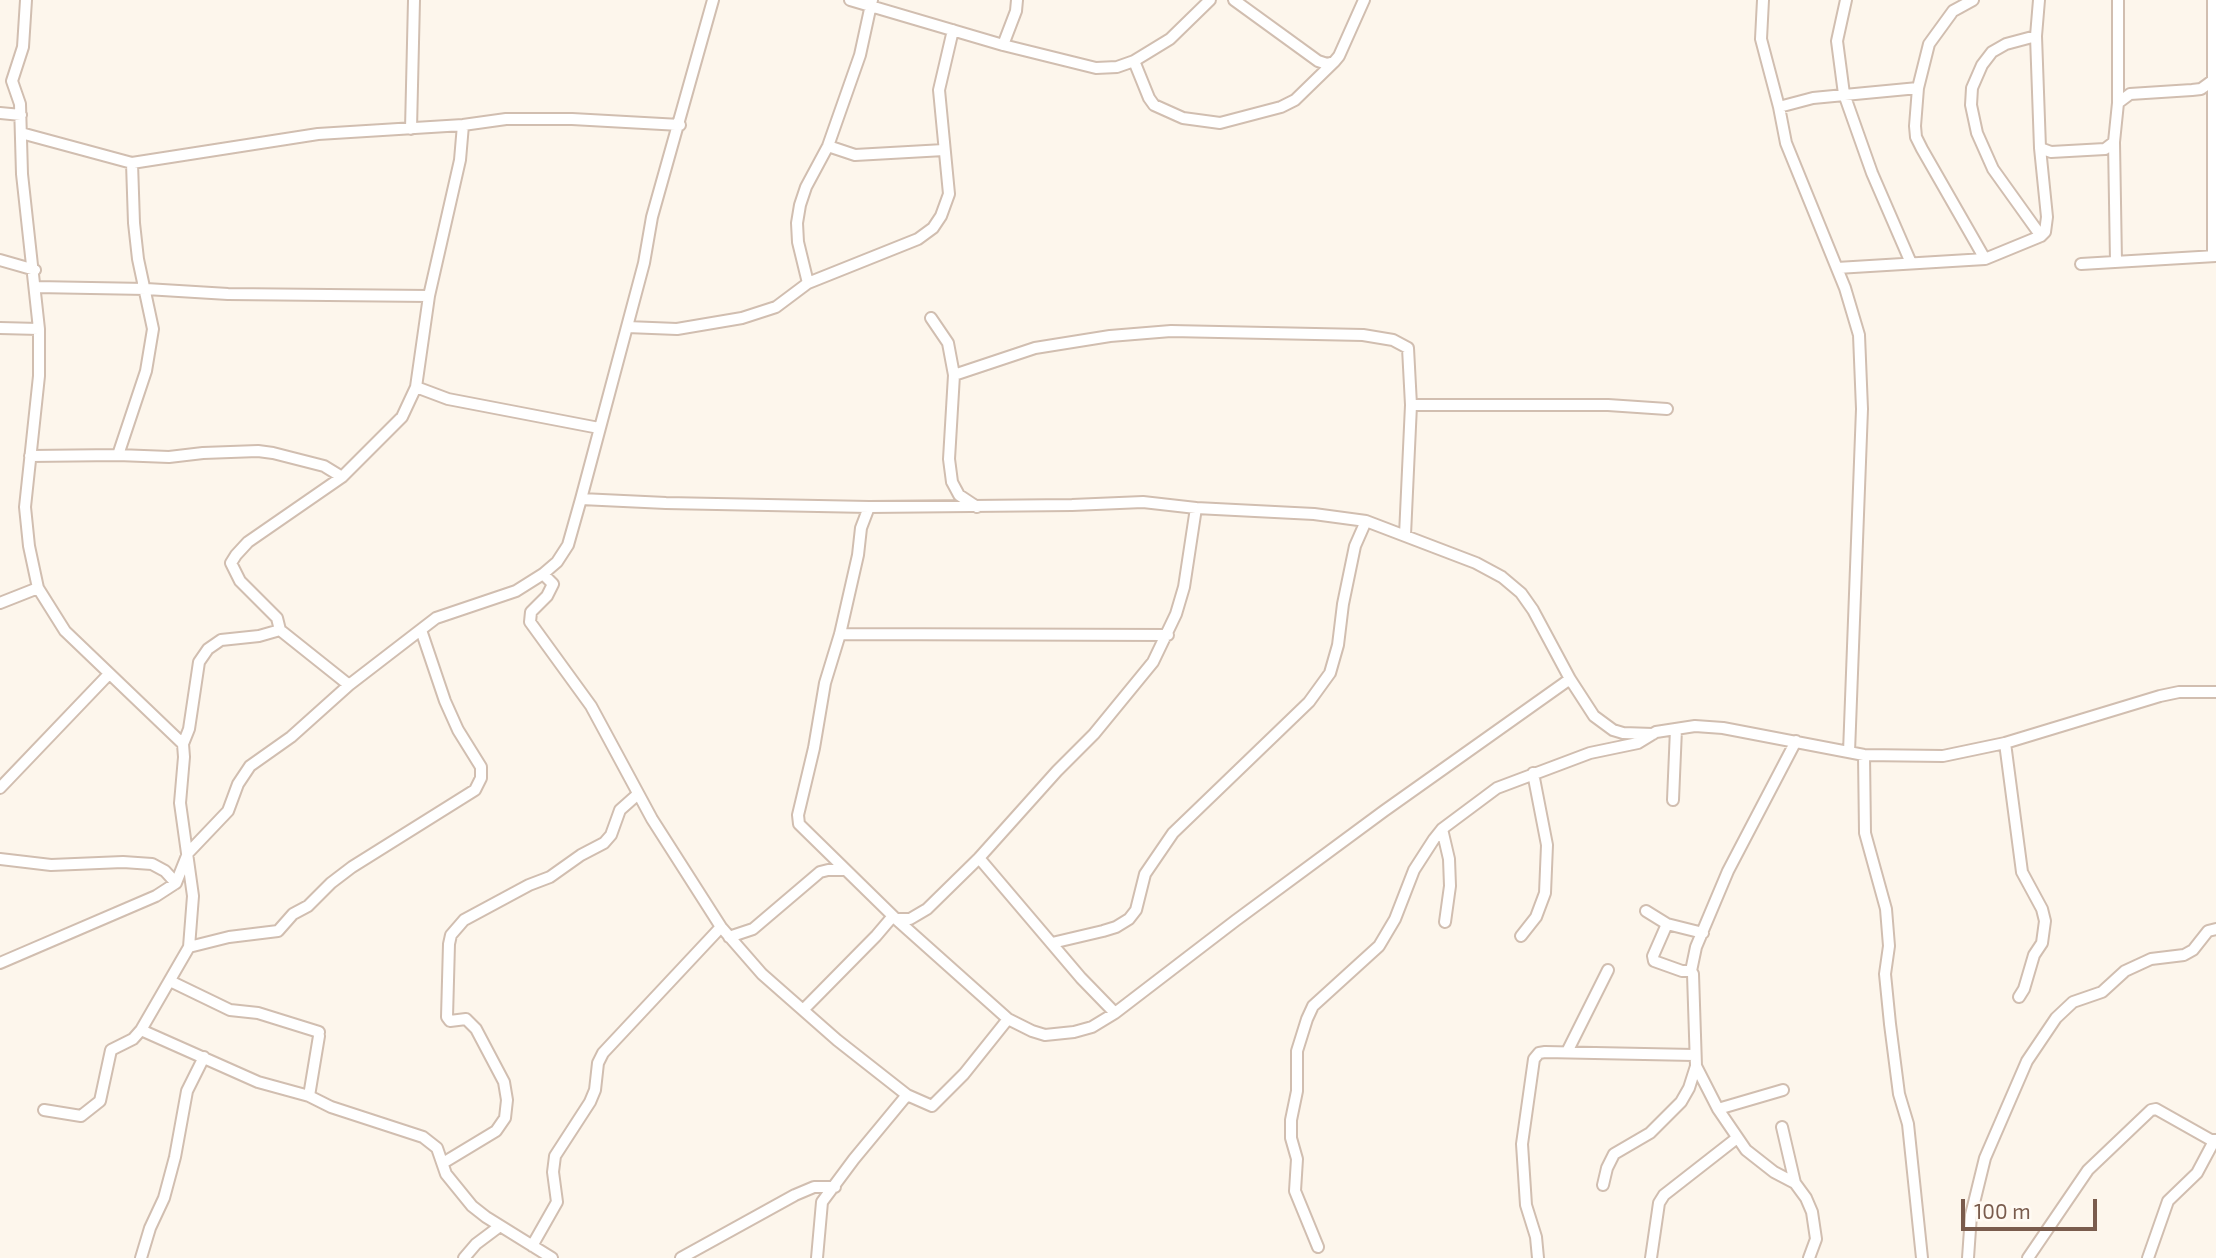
<!DOCTYPE html>
<html>
<head>
<meta charset="utf-8">
<style>
  body { margin:0 }
  #map { position:relative; width:2216px; height:1258px; overflow:hidden; background:#fdf6ec; font-family:"Exo 2",sans-serif }
  canvas { display:block }
  .scale { position:absolute; left:1961px; top:1199px; width:136px; height:32px; box-sizing:border-box; border:4px solid #7a5c4d; border-top:0; padding-left:9px; font-size:21px; line-height:24px; white-space:nowrap; color:#7a5c4d; -webkit-text-stroke:5px #fffaf3; paint-order:stroke }
</style>
</head>
<body>
<div id="map">
<canvas width="2216" height="1258"></canvas>
<div class="scale">100 m</div>
</div>
<script>
const context = document.querySelector('canvas').getContext('2d');
context.lineJoin = 'round';
const toPath = rows => new Path2D(rows.map(r => 'M' + r).join(''));
function stroke(path, color, width, dash) { context.strokeStyle = color; context.lineWidth = width; context.lineCap = dash ? 'butt' : 'round'; context.setLineDash(dash || []); context.stroke(path); }
const street = toPath([
  [26,0,23,47,12,81,20,104,22,174,39,329,39,376,25,507,29,546,38,588,65,631,183,744,184,757,180,803,193,896,189,947,141,1030,133,1039,111,1050,100,1101,81,1116,44,1110],
  [850,0,1003,45,1096,68,1117,67,1134,61,1170,39,1210,0],
  [1234,0,1318,61,1327,64,1334,62,1339,56,1364,0],
  [1763,0,1761,39,1779,107,1786,143,1845,288,1859,335,1862,409,1849,752],
  [1846,0,1837,41,1844,94,1872,173,1911,263],
  [1973,0,1953,11,1929,44,1918,88,1915,126,1916,137,1922,149,1985,259],
  [2213,0,2213,256],
  [2036,36,2006,44,1992,52,1982,65,1972,88,1971,105,1977,133,1993,169,2041,236],
  [1003,45,1016,11,1017,0],
  [1134,61,1149,98,1154,105,1183,118,1220,123,1281,107,1295,100,1334,62],
  [2118,103,2130,94,2192,90,2201,89,2212,81],
  [1779,107,1813,98,1918,88],
  [0,113,21,115],
  [411,129,414,0],
  [21,133,132,163,318,134,463,125,506,119,572,119,680,125],
  [2114,142,2116,262],
  [828,146,855,155,944,150],
  [2040,148,2051,152,2105,149,2114,142,2118,103,2118,0],
  [0,260,35,270],
  [2081,264,2216,256],
  [1837,268,1985,259,2041,236,2045,232,2047,217,2040,148,2036,36,2039,0],
  [808,283,798,242,797,223,800,205,806,187,828,146,860,55,872,0],
  [36,287,146,289,228,294,429,296],
  [931,318,948,343,954,375,949,459,952,482,959,495,977,507],
  [627,327,677,329,742,318,776,307,808,283,918,239,933,228,941,216,949,194,939,90,953,30],
  [0,328,39,329],
  [954,375,1035,348,1110,336,1171,331,1363,335,1393,340,1408,348,1411,405],
  [416,387,448,399,599,428],
  [118,455,146,371,153,329,138,259,134,223,132,163],
  [30,456,118,455,169,457,203,453,258,451,273,453,324,466,342,477],
  [581,499,666,503,869,507,1072,505,1143,502,1196,508,1314,514,1366,521,1476,563,1502,577,1521,593,1533,610,1570,679,1594,716,1613,730,1623,733,1653,734],
  [869,507,861,528,858,555,840,634,825,683,814,748,798,815,799,824,896,919,1008,1019,1032,1031,1045,1035,1074,1032,1092,1027,1115,1013,1235,921,1384,811,1570,679],
  [1405,535,1411,405,1608,405,1667,409],
  [543,574,553,584,547,596,531,612,530,622,591,706,652,819,721,927,762,974,837,1040,907,1095,932,1106,964,1074,1008,1019],
  [0,603,38,588],
  [280,630,277,618,240,581,231,563,236,555,248,542,342,477,402,417,416,387,429,296,460,160,463,125],
  [840,634,1168,635],
  [1796,741,1728,871,1696,947,1691,971,1693,974,1696,1066,1718,1109,1746,1150,1774,1172,1795,1183,1806,1198,1812,1212,1816,1239,1809,1258],
  [2005,743,2022,872,2042,909,2045,921,2042,943,2034,955,2024,989,2019,997],
  [183,744,189,729,199,662,208,649,221,640,259,636,280,630,349,685],
  [1864,755,1865,833,1886,909,1889,946,1885,974,1890,1024,1899,1094,1908,1124,1922,1258],
  [0,788,109,674],
  [1673,800,1676,729],
  [1442,829,1449,859,1450,886,1445,922],
  [979,858,1081,978,1115,1013],
  [0,859,51,865,123,862,152,864,165,871,176,883],
  [1646,911,1667,924,1703,933],
  [896,919,910,919,927,909,979,858,1057,771,1094,734,1153,662,1176,614,1184,587,1196,508],
  [1667,924,1653,956,1654,961,1682,971,1691,971],
  [1521,936,1536,917,1545,893,1547,845,1533,773],
  [729,937,753,929,820,872,828,870,844,870],
  [1052,943,1103,931,1116,927,1129,919,1136,910,1145,874,1173,833,1309,702,1330,673,1338,645,1343,604,1355,546,1366,521],
  [189,947,229,937,278,931,293,914,308,906,331,883,352,867,475,790,481,778,481,767,458,730,445,701,421,630],
  [0,963,156,896,176,883,188,853,228,811,238,784,250,766,291,737,349,685,436,618,516,591,543,574,557,562,568,545,581,499,644,263,652,217,713,0],
  [170,981,230,1010,258,1013,319,1032],
  [803,1010,876,936,893,916],
  [141,1030,258,1082,309,1096,331,1107,423,1137,437,1148,446,1174,472,1206,486,1217,552,1258],
  [1567,1052,1608,970],
  [309,1096,319,1036],
  [1718,1109,1783,1090],
  [1782,1127,1795,1183],
  [443,1163,496,1131,505,1118,507,1100,504,1082,476,1029,466,1019,450,1021,447,1017,449,944,451,935,464,920,529,885,550,877,581,855,604,843,611,835,620,810,638,794],
  [1603,1185,1607,1168,1614,1154,1650,1133,1681,1102,1689,1088,1696,1066],
  [532,1246,557,1202,553,1172,555,1156,590,1102,595,1090,598,1063,603,1053,721,927],
  [1318,1247,1295,1191,1297,1159,1291,1138,1291,1120,1297,1091,1297,1051,1307,1019,1313,1006,1379,946,1395,919,1414,870,1434,839,1442,829,1497,788,1590,753,1638,743,1656,732,1695,726,1723,728,1864,755,1943,756,2005,743,2160,696,2179,692,2216,692],
  [141,1258,150,1228,164,1198,175,1157,187,1091,204,1057],
  [464,1258,476,1244,500,1226],
  [681,1258,795,1195,814,1187,835,1187],
  [817,1258,822,1202,854,1159,907,1095],
  [1538,1258,1536,1237,1526,1205,1522,1144,1534,1059,1539,1053,1545,1052,1694,1055],
  [1651,1258,1659,1203,1664,1195,1737,1138],
  [1968,1258,1971,1215,1985,1158,2027,1061,2056,1018,2073,1002,2102,992,2125,971,2151,959,2184,955,2193,950,2208,931,2216,929],
  [2028,1258,2088,1170,2151,1110,2156,1109,2211,1140,2216,1140],
  [2148,1258,2168,1201,2197,1173,2214,1141]
]);
stroke(street, '#d1beb0', 14);
stroke(street, '#fff', 10);
</script>
</body>
</html>
